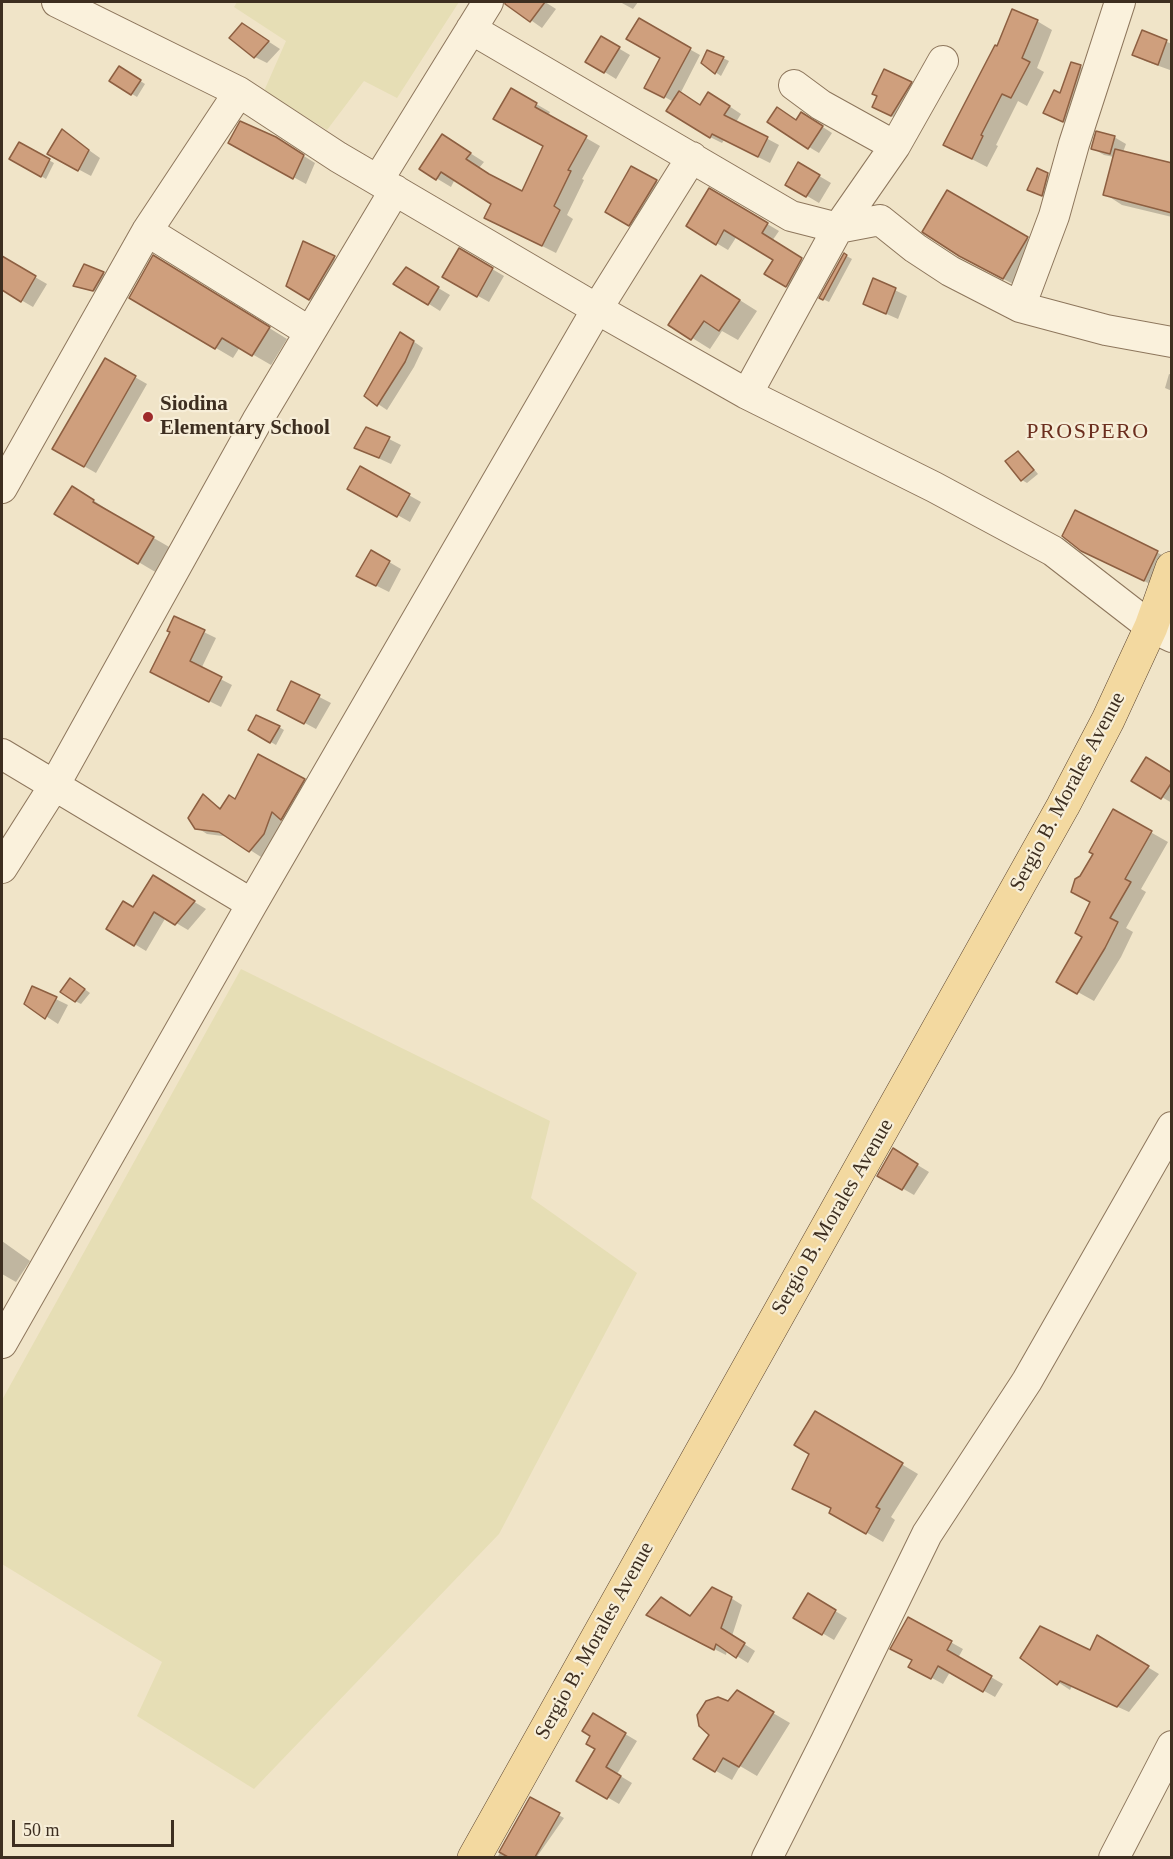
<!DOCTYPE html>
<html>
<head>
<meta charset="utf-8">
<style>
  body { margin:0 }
  #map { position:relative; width:1173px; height:1859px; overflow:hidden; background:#f0e4c8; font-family:"Times New Roman",serif }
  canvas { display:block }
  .frame { position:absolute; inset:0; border:3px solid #3d2e20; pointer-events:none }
  .scale { position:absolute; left:12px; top:1820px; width:162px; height:27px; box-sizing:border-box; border:3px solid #3d2e20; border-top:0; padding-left:8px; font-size:18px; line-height:21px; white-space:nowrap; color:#3d2e20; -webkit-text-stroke:4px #f7eed8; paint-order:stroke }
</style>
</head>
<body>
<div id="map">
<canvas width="1173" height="1859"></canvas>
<div class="frame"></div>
<div class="scale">50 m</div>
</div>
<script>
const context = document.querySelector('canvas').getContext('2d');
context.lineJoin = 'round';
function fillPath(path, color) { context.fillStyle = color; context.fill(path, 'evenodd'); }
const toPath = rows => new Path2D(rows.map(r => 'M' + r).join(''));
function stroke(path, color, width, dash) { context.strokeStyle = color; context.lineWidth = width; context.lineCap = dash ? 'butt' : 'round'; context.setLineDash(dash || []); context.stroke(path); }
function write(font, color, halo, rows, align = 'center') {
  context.font = font + ' "Times New Roman",serif'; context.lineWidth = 4.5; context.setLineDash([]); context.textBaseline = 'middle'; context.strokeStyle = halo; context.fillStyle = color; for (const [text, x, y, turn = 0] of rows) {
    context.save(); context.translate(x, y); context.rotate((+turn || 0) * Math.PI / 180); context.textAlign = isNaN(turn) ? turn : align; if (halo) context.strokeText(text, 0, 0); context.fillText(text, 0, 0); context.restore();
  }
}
fillPath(toPath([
  [237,2,459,2,397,98,364,81,327,130,264,91,286,41,234,7],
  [241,969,550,1121,531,1198,637,1273,499,1534,254,1789,137,1716,162,1662,2,1564,2,1400]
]), '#e6deb5');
fillPath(toPath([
  [510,2,545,2,556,9,542,28,508,4],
  [620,2,638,2,633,9],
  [639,21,700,55,680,94,700,106,720,100,741,114,736,122,779,145,770,163,724,140,722,143,710,137,674,102,646,87,662,58],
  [1037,21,1052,30,1037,68,1044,72,1027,106,1018,101,996,145,998,146,987,167,960,153,998,48],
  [254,32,280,49,267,63,255,57],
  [1143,32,1172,44,1172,66,1170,70,1145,61,1134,54],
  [601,38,630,55,616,79,587,61],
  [723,58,729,61,721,76,702,63],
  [1072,63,1091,72,1073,126,1055,118,1060,95],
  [120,68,145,84,137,97,111,81],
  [911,83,922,90,904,122,885,113],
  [512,90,550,112,548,116,600,146,582,179,584,180,567,215,573,219,556,253,500,225,493,204,455,179,451,187,421,169,456,144,484,162,479,168,497,180,523,193,545,146],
  [812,120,832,133,819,153,809,147,797,121],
  [62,131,100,158,91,176,61,160],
  [1114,137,1126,144,1123,152,1172,165,1172,217,1122,205,1105,194,1114,157,1104,155,1092,148],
  [230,142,288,146,315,163,306,184],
  [19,144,54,163,46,179,11,158],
  [799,164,831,183,819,203,787,184],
  [632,168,668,188,641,231,607,211],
  [1047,174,1059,181,1054,201,1029,189],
  [710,190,779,231,772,241,813,266,798,293,766,274,775,259,737,236,728,250,688,226],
  [948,192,1044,249,1021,288,978,266],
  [304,243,346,264,321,306,288,285],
  [460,250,504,276,489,302,444,277],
  [845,255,852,259,829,302,821,298],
  [2,258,47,284,33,307,2,289],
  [85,265,109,276,99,293,75,285],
  [171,267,287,339,271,365,240,347,233,358,131,298],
  [406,269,450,295,440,311,396,283],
  [874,280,907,296,898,319,864,304],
  [719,287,757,311,738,340,722,331,710,349,670,324],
  [410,339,423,348,414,367,387,410,366,396],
  [105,360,147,384,96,473,54,449],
  [1169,374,1172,375,1172,391,1165,388],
  [389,439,401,445,391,464,356,448],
  [1018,453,1023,456,1038,474,1027,483,1022,480],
  [361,468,421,502,410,522,349,488],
  [90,498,111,512,110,513,171,548,157,573,56,513],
  [1076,512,1172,560,1162,590,1082,550],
  [372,552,401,569,389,592,369,582],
  [175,618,216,638,201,669,232,685,221,707,163,678],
  [292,683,331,703,316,729,279,709],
  [279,727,284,730,276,745,250,730],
  [259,756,314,786,292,825,282,819,275,840,261,857,230,837,207,834,196,827,203,796,222,809,236,801],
  [1172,774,1172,803,1133,780],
  [1113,811,1168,842,1141,889,1146,892,1126,928,1133,932,1121,957,1094,1001,1058,981,1084,937,1092,903,1081,877,1095,854],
  [153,877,206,909,188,930,166,917,146,951,108,928,133,909],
  [76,983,90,993,81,1004,75,1001],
  [33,988,68,1005,58,1024,26,1003],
  [893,1150,929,1172,914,1195,879,1175],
  [2,1241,30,1261,16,1282,2,1274],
  [816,1413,918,1474,891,1517,895,1520,883,1542,831,1512,833,1509,794,1488,811,1453],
  [808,1595,847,1618,834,1640,795,1617],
  [731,1598,742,1605,732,1636,755,1651,748,1663,727,1650,726,1655,659,1621,691,1617],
  [909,1619,963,1649,958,1658,1003,1684,995,1697,950,1672,943,1684,910,1666,914,1660],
  [1098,1637,1159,1674,1129,1712,1072,1686,1070,1690,1022,1658,1090,1652],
  [737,1692,790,1723,757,1776,740,1766,732,1780,695,1759,729,1703],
  [593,1715,637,1741,617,1774,632,1783,619,1804,578,1780,597,1749,593,1735],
  [530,1799,564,1818,536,1858,497,1858]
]), '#0003');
const building = toPath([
  [505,2,545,2,530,22,505,4,505,2],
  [1012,9,1038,20,1022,58,1030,62,1011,98,1002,94,981,135,983,136,972,159,943,145,995,45,997,46,1012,9],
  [639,18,691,48,664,98,644,88,660,58,626,39,639,18],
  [242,23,269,41,254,58,229,38,242,23],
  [1142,30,1167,40,1158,65,1132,55,1142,30],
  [601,36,620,47,604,73,585,62,601,36],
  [707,50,724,57,715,74,701,63,707,50],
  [1071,62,1081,65,1063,122,1043,113,1054,90,1060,93,1071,62],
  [119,66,141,80,131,95,109,81,119,66],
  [884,69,912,82,891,116,872,107,877,96,872,94,884,69],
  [511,88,537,103,535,107,587,136,568,170,571,171,554,206,560,210,542,246,484,218,491,204,441,172,436,180,419,169,442,134,471,153,466,159,489,174,522,191,543,146,493,119,511,88],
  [679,91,700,105,708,92,730,106,724,115,768,137,758,157,712,134,710,138,666,111,679,91],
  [777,107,796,120,801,112,823,126,808,149,767,122,777,107],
  [240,121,276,137,304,155,293,179,228,143,240,121],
  [62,129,89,150,78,171,47,154,62,129],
  [1096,131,1115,136,1110,154,1091,149,1096,131],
  [19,142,50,159,41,177,9,159,19,142],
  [1115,149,1172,163,1172,213,1103,195,1115,149],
  [798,162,820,175,806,197,785,185,798,162],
  [631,166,657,180,629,226,605,212,631,166],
  [1037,168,1048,173,1042,196,1027,190,1037,168],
  [709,188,768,223,762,233,802,258,786,287,764,274,773,260,724,230,716,245,686,226,709,188],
  [947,190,1028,237,1003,279,959,256,922,232,947,190],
  [303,241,335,256,309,300,286,286,303,241],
  [459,248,493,268,477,297,442,277,459,248],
  [844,253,847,255,823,300,819,298,844,253],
  [153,255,270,327,252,356,222,338,215,349,129,298,153,255],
  [2,256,36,276,21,302,2,290,2,256],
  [84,264,104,272,93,291,73,286,84,264],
  [406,267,439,287,428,305,393,284,406,267],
  [701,275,740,300,719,331,704,321,691,340,668,325,701,275],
  [873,278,896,288,886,314,863,304,873,278],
  [400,332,414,341,405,362,377,406,364,396,400,332],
  [105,358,136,376,84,467,52,449,105,358],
  [366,427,390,437,379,458,354,448,366,427],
  [1018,451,1034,470,1021,481,1005,461,1018,451],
  [360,466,410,494,397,517,347,489,360,466],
  [72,486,94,500,93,502,154,537,138,564,54,514,72,486],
  [1075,510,1158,551,1144,581,1081,551,1062,536,1075,510],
  [371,550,390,561,376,586,356,576,371,550],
  [174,616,205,630,190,661,222,677,209,702,150,672,170,632,167,631,174,616],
  [291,681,320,695,304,724,277,710,291,681],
  [256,715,280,726,270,743,248,730,256,715],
  [258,754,305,779,281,820,272,812,264,834,249,852,219,832,195,829,188,818,203,794,220,809,229,795,235,799,258,754],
  [1146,757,1172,773,1172,782,1161,799,1131,781,1146,757],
  [1113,809,1152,831,1125,879,1131,882,1110,918,1118,922,1105,948,1077,994,1056,982,1082,937,1075,933,1090,902,1071,892,1075,879,1080,876,1093,854,1089,852,1113,809],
  [153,875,195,901,175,925,154,912,134,946,106,929,123,901,133,907,153,875],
  [70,978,85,989,75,1002,60,992,70,978],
  [32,986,57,997,45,1019,24,1004,32,986],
  [893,1148,918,1164,902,1190,877,1176,893,1148],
  [815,1411,903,1463,876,1507,880,1509,866,1534,829,1513,831,1508,792,1489,809,1454,794,1445,815,1411],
  [712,1587,732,1597,721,1628,745,1643,736,1658,716,1644,714,1650,646,1615,661,1597,690,1616,712,1587],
  [808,1593,836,1610,822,1635,793,1618,808,1593],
  [908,1617,952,1641,947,1650,992,1676,983,1692,938,1666,931,1679,908,1667,912,1660,890,1649,908,1617],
  [1040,1626,1090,1650,1097,1635,1149,1666,1117,1707,1060,1681,1057,1685,1020,1658,1040,1626],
  [737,1690,774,1712,739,1767,723,1758,715,1772,693,1759,709,1735,699,1726,697,1715,706,1701,718,1697,728,1701,737,1690],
  [593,1713,626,1733,606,1767,621,1776,607,1799,576,1781,595,1749,586,1744,590,1736,582,1731,593,1713],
  [530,1797,560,1813,535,1857,508,1857,499,1852,530,1797]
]);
fillPath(building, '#cf9f7d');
stroke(building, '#8d5f41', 1.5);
const minor = toPath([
  [57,2,239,92,338,157,597,309,747,394,934,487,1053,551,1151,627,1172,637],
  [471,29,791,216,838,228,880,220,915,248,950,271,1020,307,1106,330,1172,342],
  [794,85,821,105,895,146],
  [378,180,488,2],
  [147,231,310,332],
  [1020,307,1054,216,1074,144,1120,2],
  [747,394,838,228,895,146,943,61],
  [2,488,147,231,239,92],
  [2,754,252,904],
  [2,868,54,786,257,421,395,190],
  [2,1343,252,904,597,309,692,157],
  [767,1858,826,1741,927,1534,1027,1381,1172,1127],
  [1114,1858,1172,1746]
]);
const major = toPath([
  [474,1858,1063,806,1108,720,1151,627,1172,568]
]);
stroke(minor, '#8d765c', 32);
stroke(major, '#5b4430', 34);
stroke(minor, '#faf1dc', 30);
stroke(major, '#f3d9a0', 33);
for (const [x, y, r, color] of [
  [148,417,6,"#9e2a2b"]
]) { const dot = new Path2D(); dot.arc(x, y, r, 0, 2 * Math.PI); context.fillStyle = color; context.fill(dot); stroke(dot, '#f7eed8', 2); }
write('bold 21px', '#3d2e20', '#f7eed8', [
  ["Siodina",160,405],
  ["Elementary School",160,429]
], 'left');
write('21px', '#3d2e20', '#f7eed8', [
  ["Sergio B. Morales Avenue",1068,792,-62],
  ["Sergio B. Morales Avenue",833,1217,-60],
  ["Sergio B. Morales Avenue",595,1641,-61]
]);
context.letterSpacing = '1.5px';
write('22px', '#6b2e1e', '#f7eed8', [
  ["PROSPERO",1088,432]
]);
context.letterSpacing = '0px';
</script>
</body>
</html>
